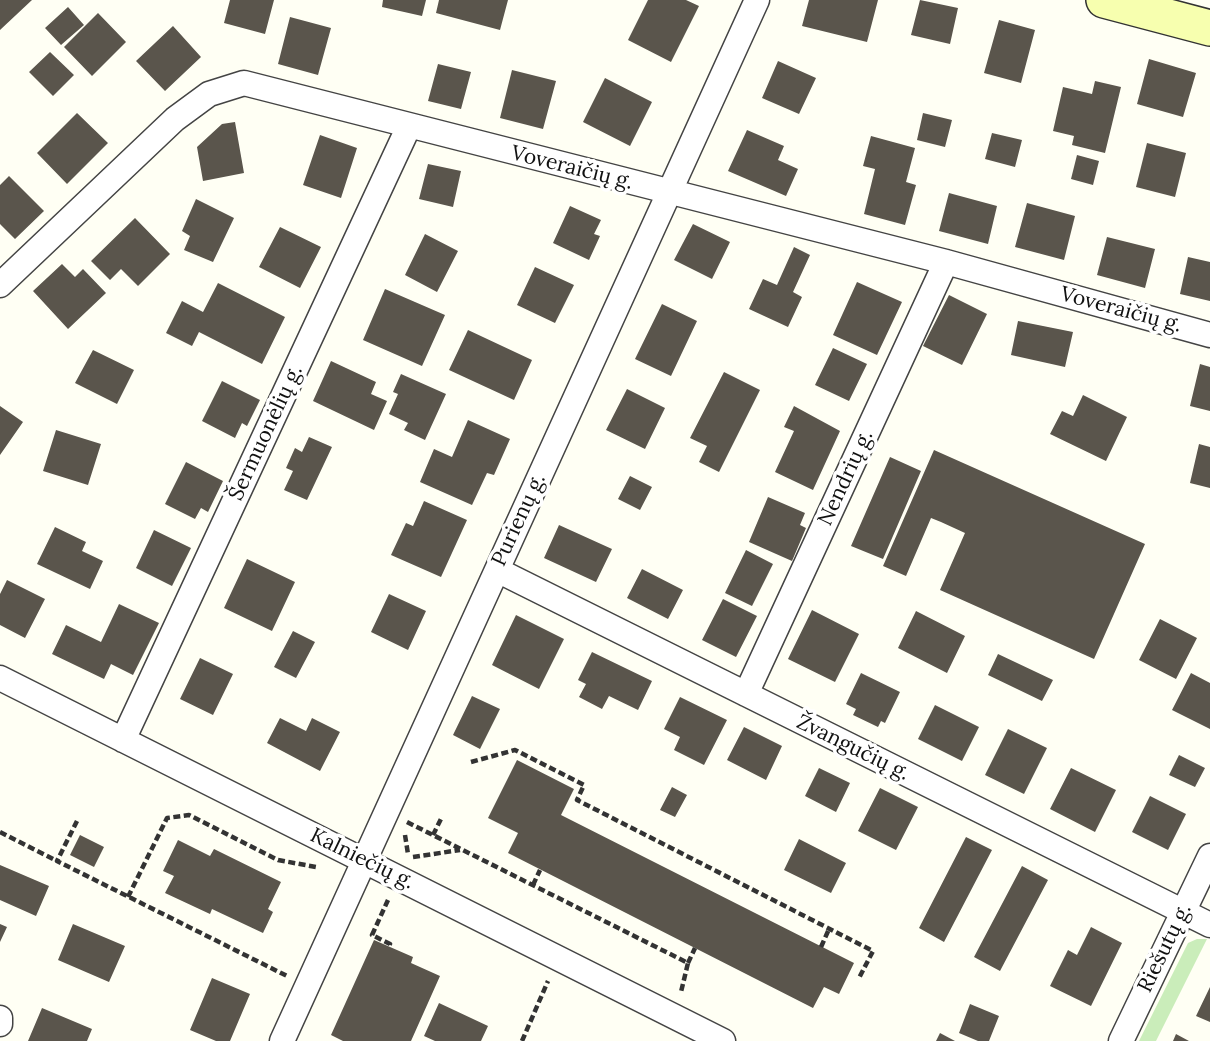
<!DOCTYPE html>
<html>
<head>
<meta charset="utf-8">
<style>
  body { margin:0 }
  canvas { display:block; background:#fffff4 }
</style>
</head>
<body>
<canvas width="1210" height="1041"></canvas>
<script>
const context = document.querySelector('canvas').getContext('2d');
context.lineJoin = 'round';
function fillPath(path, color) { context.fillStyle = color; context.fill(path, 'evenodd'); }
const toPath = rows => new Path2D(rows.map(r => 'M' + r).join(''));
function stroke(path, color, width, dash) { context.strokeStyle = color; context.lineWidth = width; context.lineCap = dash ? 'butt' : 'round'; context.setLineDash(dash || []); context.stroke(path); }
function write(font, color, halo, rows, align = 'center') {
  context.font = font + ' Lora,serif'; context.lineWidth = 7; context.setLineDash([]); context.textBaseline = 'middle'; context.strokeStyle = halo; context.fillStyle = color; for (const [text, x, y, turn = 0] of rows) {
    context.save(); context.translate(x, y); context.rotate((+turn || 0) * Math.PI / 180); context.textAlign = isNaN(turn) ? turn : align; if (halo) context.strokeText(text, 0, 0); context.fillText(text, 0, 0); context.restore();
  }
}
fillPath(toPath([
  [1197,939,1207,939,1156,1041,1139,1041,1188,943]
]), '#caedba');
fillPath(toPath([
  [0,0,32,0,0,30],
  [230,0,274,0,265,34,224,23],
  [383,0,426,0,422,16,382,7],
  [439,0,508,0,500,30,436,13],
  [648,0,686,0,699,6,671,62,628,40],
  [809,0,878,0,867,42,802,26],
  [920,0,958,8,950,44,911,35],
  [68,7,84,25,61,45,45,28],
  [98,13,126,42,92,76,64,47],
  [290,17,331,28,318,75,278,64],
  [999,20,1035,30,1021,83,984,73],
  [173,26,201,57,165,91,136,61],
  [50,52,74,75,53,96,29,72],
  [1149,59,1196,73,1183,117,1137,104],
  [778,61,816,78,799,114,762,98],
  [438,64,471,72,461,109,428,101],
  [512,70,556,81,543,129,500,118],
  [605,78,652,102,630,146,583,122],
  [1095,81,1121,87,1105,153,1072,145,1074,136,1053,131,1063,87,1092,94],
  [77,113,108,143,67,184,37,153],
  [923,113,952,120,945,147,917,140],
  [235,122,244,173,203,181,197,147,222,124],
  [747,130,784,146,778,160,798,169,786,196,728,171],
  [992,133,1022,140,1015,167,985,159],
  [320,135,357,148,341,198,303,185],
  [871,136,915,148,906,182,916,185,905,225,864,214,875,169,863,166],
  [1147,143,1186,153,1175,197,1136,187],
  [1077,155,1099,161,1093,185,1071,179],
  [428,164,461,171,453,207,419,199],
  [9,176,44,211,15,239,0,224,0,185],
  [949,193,997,206,988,244,939,231],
  [196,199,234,218,213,262,184,250,190,236,182,231],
  [1027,203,1075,216,1064,260,1015,247],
  [570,206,601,220,594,234,600,236,589,260,553,243],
  [135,218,170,254,138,286,121,269,110,280,91,261],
  [693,224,730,242,712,279,674,260],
  [280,227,321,247,300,288,259,267],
  [425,234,458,251,437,292,405,275],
  [1107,237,1155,249,1145,288,1097,275],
  [794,247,810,255,793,292,802,297,788,327,749,309,763,279,777,285],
  [1188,257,1210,262,1210,301,1180,294],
  [62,264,75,277,83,269,106,293,68,329,33,291],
  [535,267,574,285,555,323,517,305],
  [857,282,902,302,877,355,833,335],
  [218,283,285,317,262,364,199,332,192,346,166,333,182,301,203,312],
  [385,289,445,315,422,366,363,340],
  [949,295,987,314,962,365,923,346],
  [662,304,697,321,671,376,635,359],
  [1018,321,1073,332,1065,367,1011,355],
  [468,330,532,360,514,400,449,370],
  [833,348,867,364,849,401,815,385],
  [93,350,134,370,117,404,75,383],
  [331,361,376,382,371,394,387,401,374,430,313,401],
  [1200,364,1210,367,1210,411,1190,406],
  [724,372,760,390,719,472,699,462,707,446,690,438],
  [401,374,446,394,425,440,404,430,408,423,389,414,398,394,393,392],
  [222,381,260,400,247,426,242,423,235,438,202,421],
  [627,389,665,408,645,449,606,430],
  [1083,395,1127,417,1106,461,1050,434,1062,411,1073,416],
  [0,406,23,422,0,455],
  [794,406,840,431,813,490,775,472,794,431,784,427],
  [468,420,510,439,494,475,487,473,472,505,420,482,434,449,452,457],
  [56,430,101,444,88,485,43,471],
  [309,437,332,447,307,500,284,490,293,471,286,468,295,448,302,452],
  [1199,444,1210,447,1210,488,1190,483],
  [934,450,1145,544,1094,659,940,590,965,533,941,522,931,518,906,576,883,566],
  [890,457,921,471,883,559,851,546],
  [186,462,223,481,208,512,201,508,195,519,165,504],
  [630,476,652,487,640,510,618,499],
  [768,497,805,513,800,525,806,528,792,561,749,542],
  [424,501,467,520,441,577,391,555,406,523,413,526],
  [559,525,612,549,596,582,544,558],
  [55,527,86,542,82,551,103,561,90,589,37,564],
  [154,530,191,548,172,586,136,568],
  [746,550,773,564,752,606,725,593],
  [247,559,295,582,272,631,224,608],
  [642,569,683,590,668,619,627,598],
  [7,580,45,599,25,638,0,625,0,594],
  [389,594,426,611,408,650,371,632],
  [723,599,757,616,736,657,702,640],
  [119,604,159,623,133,675,111,664,104,679,52,654,66,625,101,642],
  [812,610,859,634,835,682,788,659],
  [916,611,965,636,947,673,898,648],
  [516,615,564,639,539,689,492,665],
  [1160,619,1197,638,1176,679,1139,660],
  [293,631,315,642,296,678,274,667],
  [592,652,652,681,638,710,609,696,602,709,579,697,586,684,578,680],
  [998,654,1053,680,1042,701,988,675],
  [200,658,233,674,213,715,180,699],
  [861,673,900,692,885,723,881,721,878,727,853,715,856,709,846,704],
  [1191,673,1210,683,1210,729,1172,710],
  [472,696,500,709,480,749,453,735],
  [680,697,727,720,704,765,674,750,680,737,664,729],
  [935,705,979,727,962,761,918,739],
  [280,718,306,731,312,718,340,732,320,771,267,743],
  [744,727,782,746,766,780,727,760],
  [1008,729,1047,748,1024,794,985,775],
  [1179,755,1205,768,1195,787,1169,775],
  [517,760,574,789,561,815,854,963,839,994,824,987,813,1008,508,853,518,833,488,818],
  [819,768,850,783,836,812,805,796],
  [1071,768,1116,790,1095,832,1050,809],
  [672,787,687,795,675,817,660,810],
  [880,788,918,807,896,850,858,831],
  [1150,796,1186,814,1168,850,1132,832],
  [80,835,104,847,94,867,70,855],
  [966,837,992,850,944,942,919,928],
  [799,839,846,863,831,893,784,870],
  [178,840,210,856,214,849,281,882,268,909,273,912,263,933,212,909,210,914,165,893,174,876,163,871],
  [0,865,49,886,36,916,0,900],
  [1022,866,1048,880,1000,971,974,957],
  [0,924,7,927,0,942],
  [73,924,125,946,109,982,58,960],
  [1091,927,1122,943,1091,1006,1050,986,1068,950,1077,955],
  [374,940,413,957,411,963,440,976,411,1041,343,1041,331,1035],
  [212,978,250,994,230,1041,216,1041,190,1030],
  [1210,987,1210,1022,1196,1016],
  [439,1003,488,1026,481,1041,435,1041,424,1036],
  [970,1004,999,1016,989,1041,978,1041,959,1033],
  [42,1008,92,1029,87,1041,28,1041],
  [940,1033,955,1041,936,1041],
  [1176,1034,1189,1041,1173,1041]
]), '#5a554c');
const street = toPath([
  [0,285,175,119,209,94,244,83,946,262,1210,335],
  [497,570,1210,925],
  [0,678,723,1041],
  [746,694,946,262],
  [123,740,409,126],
  [0,1018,0,1024],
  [282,1041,757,0],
  [1121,1041,1210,856]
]);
const secondary = toPath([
  [1104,0,1210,28]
]);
stroke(street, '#444', 27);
stroke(secondary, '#333', 38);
stroke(toPath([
  [471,762,515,750,584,785,577,800,873,951,859,978],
  [77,821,57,861,287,976],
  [407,822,688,963,681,992],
  [0,832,57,861],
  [405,835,408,854],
  [433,835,442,817],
  [413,857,460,850],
  [533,885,540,870],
  [128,897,167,818,189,815,278,860,316,867],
  [388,900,372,935,390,944,389,946],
  [821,947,829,929],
  [688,963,695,948],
  [522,1041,548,981]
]), '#333', 4.5, [7, 3.5]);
stroke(street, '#fff', 24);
stroke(secondary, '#f7ffaf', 35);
write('21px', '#111', '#fff', [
  ["Voveraičių g.",572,168,14],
  ["Voveraičių g.",1121,310,15],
  ["Šermuonėlių g.",266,433,-65],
  ["Nendrių g.",846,478,-65],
  ["Purienų g.",519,520,-65],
  ["Žvangučių g.",853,748,26],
  ["Kalniečių g.",362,859,26],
  ["Riešutų g.",1165,948,-64]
]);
</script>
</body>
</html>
